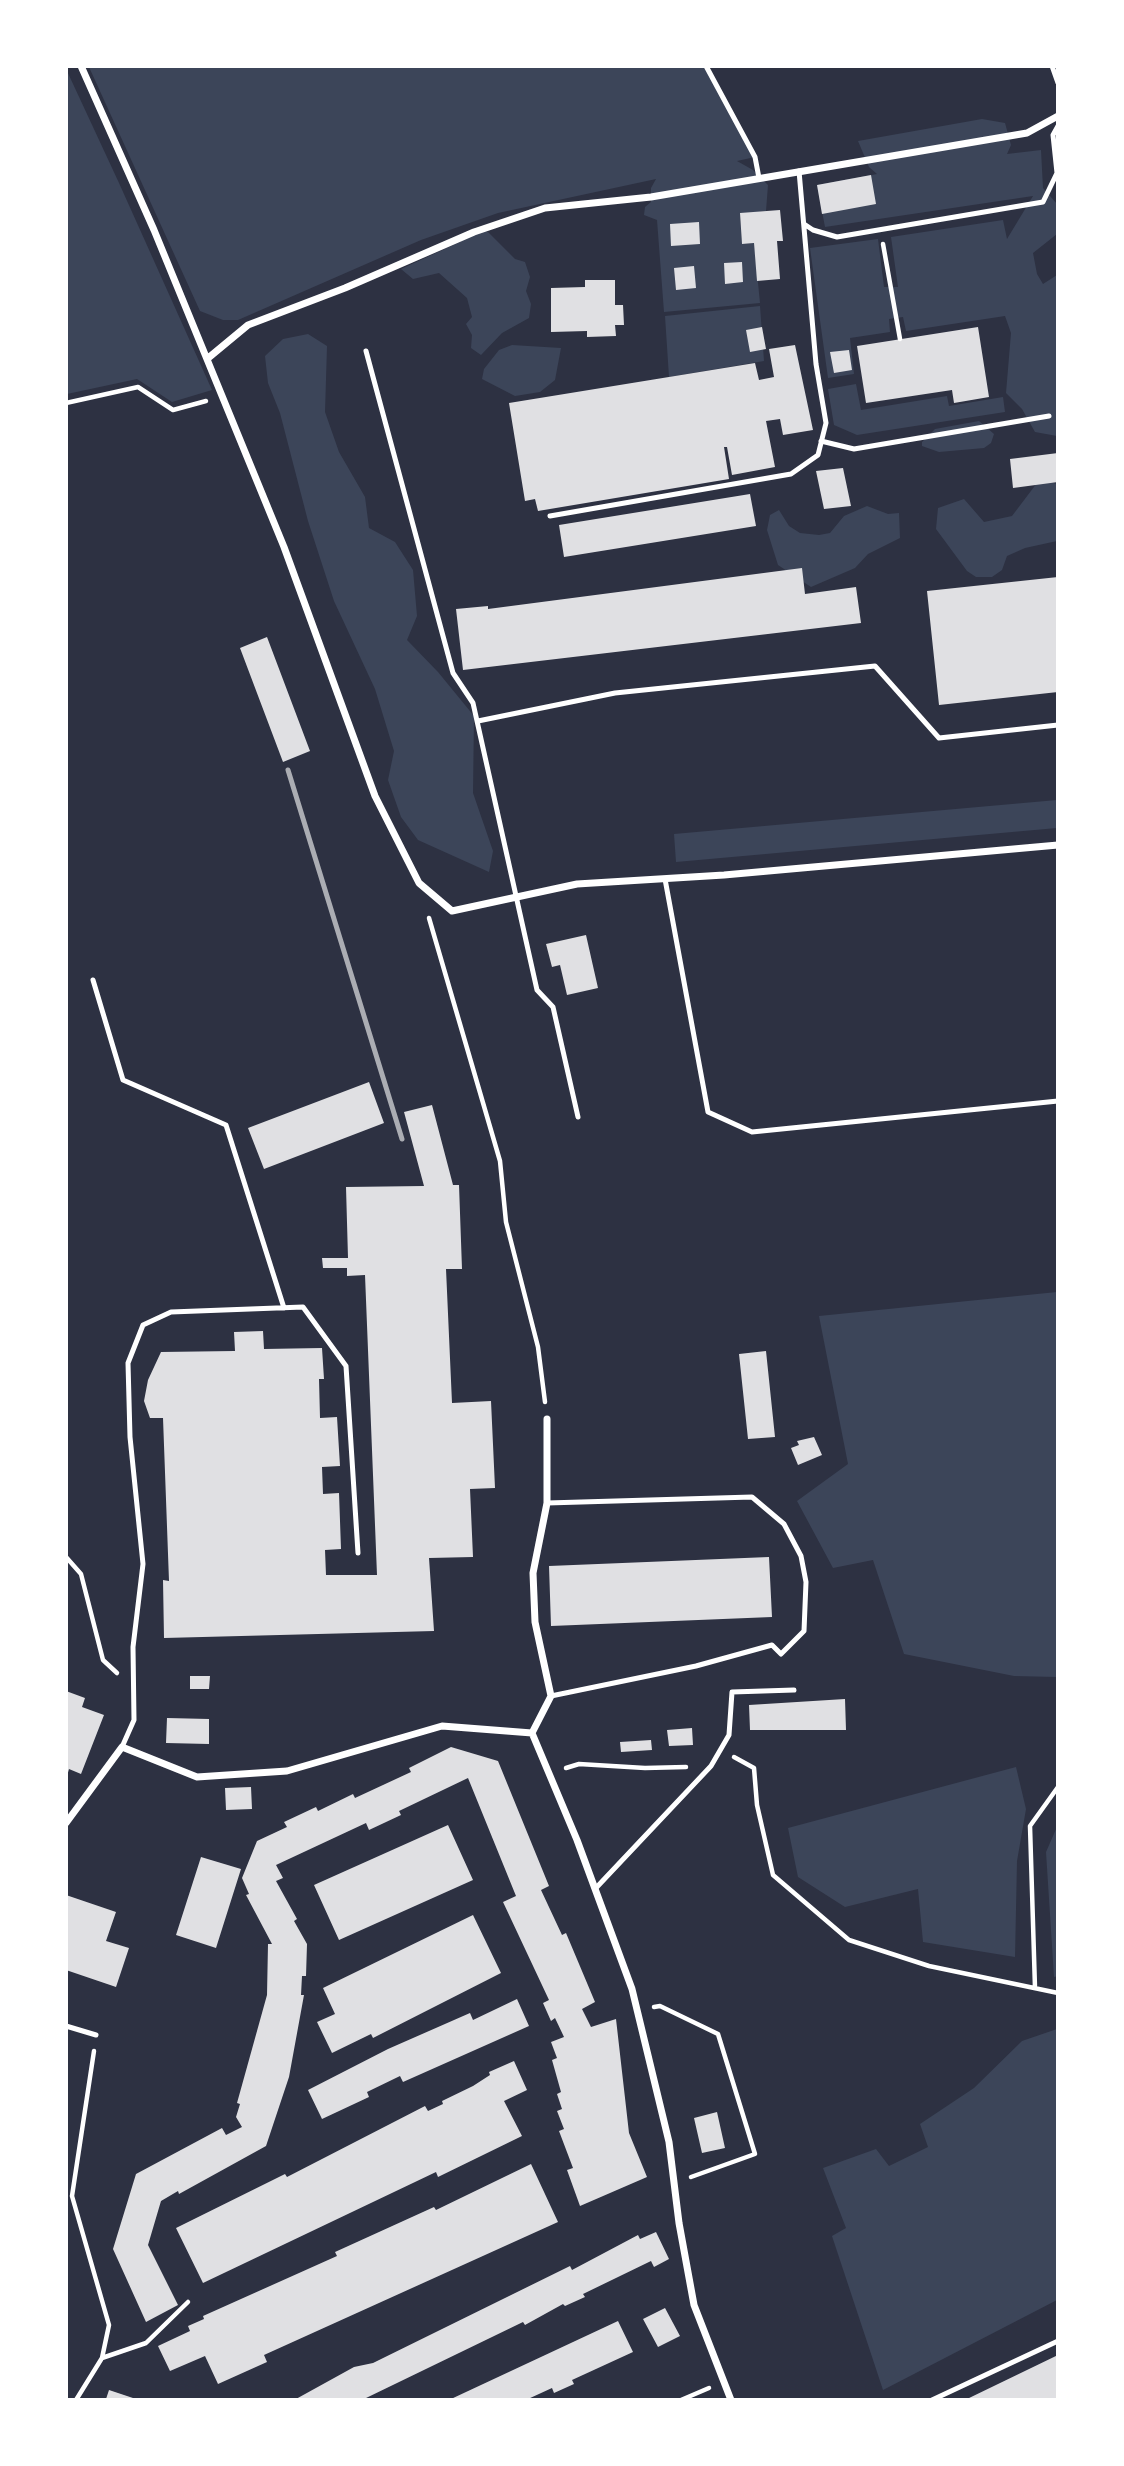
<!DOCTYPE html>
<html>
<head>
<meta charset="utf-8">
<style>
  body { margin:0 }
  #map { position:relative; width:1124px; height:2466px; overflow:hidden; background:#2d3142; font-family:"Fira Sans",sans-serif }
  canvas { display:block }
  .frame { position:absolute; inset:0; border:68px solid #fff; pointer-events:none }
</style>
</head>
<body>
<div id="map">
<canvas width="1124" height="2466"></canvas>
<div class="frame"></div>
</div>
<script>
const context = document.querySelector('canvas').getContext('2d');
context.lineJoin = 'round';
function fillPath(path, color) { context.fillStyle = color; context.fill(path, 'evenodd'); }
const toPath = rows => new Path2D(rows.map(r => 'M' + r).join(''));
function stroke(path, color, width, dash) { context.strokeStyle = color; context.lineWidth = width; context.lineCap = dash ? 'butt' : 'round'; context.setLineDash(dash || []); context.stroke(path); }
fillPath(toPath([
  [89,67,706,67,755,157,737,161,753,170,768,185,766,211,740,214,742,244,754,243,760,303,664,312,657,220,644,215,645,207,651,202,651,188,656,179,498,213,421,240,238,320,223,320,200,311],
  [67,71,119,183,212,390,172,402,137,379,67,394],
  [982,119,1005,123,1011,145,1007,154,1041,150,1043,188,1057,204,1057,234,1033,253,1037,274,1043,284,1057,275,1057,436,1035,432,1022,409,1006,393,1011,333,1005,316,906,331,903,317,889,319,890,332,850,338,854,374,828,378,810,248,878,239,884,287,898,287,891,237,1003,220,1007,239,1033,196,825,227,817,185,877,174,869,167,858,141],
  [474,228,488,232,515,259,525,262,530,277,526,291,531,304,529,318,502,333,481,355,471,348,472,335,466,324,472,317,467,298,439,273,413,279,401,269,460,242],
  [760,306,764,361,669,377,665,316],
  [308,334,327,346,325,412,339,452,365,497,369,528,395,542,413,570,417,616,407,640,438,672,474,716,473,793,493,851,489,872,418,840,401,817,388,780,394,751,375,689,334,601,308,521,280,413,268,383,265,356,283,339],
  [512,345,561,348,555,380,540,392,515,396,482,379,484,369,499,350],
  [856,384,861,410,947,396,949,406,1003,397,1005,412,857,435,834,425,828,389],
  [979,421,994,434,991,443,984,448,939,452,922,446,922,442,935,429],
  [1040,479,1057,484,1057,541,1025,548,1007,556,1002,570,992,577,976,577,967,571,936,529,938,508,964,499,984,522,1012,516],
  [867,506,888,514,899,513,900,538,868,554,855,568,811,587,778,565,767,530,770,515,779,510,789,526,800,533,819,535,830,533,844,516],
  [1057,800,1057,828,676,862,674,834],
  [1057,1292,1057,1677,1014,1676,904,1654,873,1560,833,1568,797,1501,848,1464,819,1316],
  [1016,1767,1026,1809,1017,1861,1015,1957,923,1942,918,1889,845,1907,798,1877,788,1828],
  [1057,1827,1058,1976,1054,1977,1046,1852],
  [1057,2029,1057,2300,883,2390,832,2236,846,2228,823,2168,876,2149,889,2166,928,2147,920,2124,974,2088,1022,2041]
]), '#3c4559');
fillPath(toPath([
  [871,175,876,204,822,214,817,185],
  [780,210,783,241,777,241,780,279,757,281,754,243,742,244,740,213],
  [699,222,700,244,671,246,670,224],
  [742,262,743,282,725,284,724,263],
  [694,266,696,288,676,290,674,268],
  [585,280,615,280,615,305,623,305,624,325,615,325,616,336,587,337,587,331,551,332,551,288,585,287],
  [762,327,766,349,750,352,746,330],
  [978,327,989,397,954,403,952,390,866,403,857,346],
  [795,345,813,430,783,435,780,419,766,421,775,467,732,475,727,447,724,447,729,479,538,511,535,499,525,501,509,403,755,363,759,380,774,377,769,349],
  [849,350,852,370,834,373,830,352],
  [1058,453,1058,482,1013,488,1010,459],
  [843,468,851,506,824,509,816,471],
  [750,494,756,526,564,557,559,525],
  [802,568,805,594,856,587,861,623,463,670,456,609,488,606,488,609],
  [1058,577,1058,692,939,705,927,591],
  [267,637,310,751,283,762,240,648],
  [586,935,598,988,567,995,560,965,552,967,546,944],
  [369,1082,384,1123,264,1169,248,1128],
  [432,1105,453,1185,459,1185,462,1269,446,1269,452,1403,491,1401,495,1488,470,1489,473,1557,429,1558,434,1631,164,1638,163,1580,169,1581,163,1418,150,1418,144,1401,148,1380,161,1352,235,1351,234,1332,263,1331,264,1349,322,1348,324,1379,319,1379,320,1418,337,1417,340,1466,322,1467,323,1494,339,1493,341,1549,325,1550,326,1575,377,1575,365,1275,347,1276,347,1268,323,1268,322,1258,348,1258,346,1187,424,1186,404,1112],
  [766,1351,775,1437,748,1439,739,1354],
  [814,1437,822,1455,798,1465,791,1448,799,1445,797,1441],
  [769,1557,772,1617,551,1626,549,1566],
  [190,1676,210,1676,209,1689,190,1689],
  [66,1691,85,1698,82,1707,104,1715,81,1774,69,1769,67,1776],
  [845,1699,846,1730,750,1730,749,1705],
  [167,1718,209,1719,209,1744,166,1743],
  [692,1728,693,1745,669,1746,667,1730],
  [651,1740,652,1750,621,1752,620,1742],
  [451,1747,498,1761,549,1886,541,1890,562,1935,566,1933,595,2002,582,2009,591,2027,616,2019,629,2133,647,2177,580,2206,567,2170,573,2168,559,2131,564,2129,557,2111,562,2109,557,2094,561,2092,552,2060,557,2058,551,2042,564,2037,555,2018,551,2021,543,2003,549,2000,503,1902,516,1896,468,1778,399,1811,401,1815,369,1830,366,1823,276,1865,283,1878,276,1881,297,1919,294,1921,307,1944,306,1976,302,1976,301,1995,304,1995,289,2077,266,2146,179,2194,178,2191,161,2201,148,2245,178,2305,146,2322,113,2249,136,2174,222,2128,226,2135,242,2127,236,2117,240,2104,237,2103,267,1995,268,1944,272,1944,246,1895,249,1894,242,1878,257,1841,287,1827,284,1822,316,1807,318,1811,353,1794,355,1798,411,1772,409,1768],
  [251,1787,252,1809,226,1810,225,1788],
  [448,1825,473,1880,339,1940,314,1885],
  [201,1857,241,1869,216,1948,176,1935],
  [66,1895,116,1912,106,1941,129,1948,116,1987,66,1970],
  [473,1915,501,1973,373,2038,371,2034,332,2053,317,2022,335,2014,323,1988],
  [517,1999,529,2026,403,2082,400,2076,367,2092,369,2097,322,2119,308,2090,388,2049,470,2013,473,2020],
  [514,2061,527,2090,504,2101,522,2136,438,2177,436,2172,203,2283,176,2228,285,2174,287,2177,425,2106,428,2111,443,2104,442,2101,473,2086,490,2075,489,2072],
  [717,2112,725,2148,702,2153,694,2118],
  [531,2164,558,2222,264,2355,267,2362,218,2384,205,2356,170,2371,158,2346,190,2331,188,2326,204,2319,203,2316,337,2256,335,2252,434,2207,436,2210],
  [656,2232,669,2259,654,2267,651,2261,583,2294,585,2297,565,2306,563,2304,525,2325,523,2322,364,2399,296,2399,354,2367,373,2363,570,2266,572,2270,638,2235,640,2239],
  [665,2308,680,2336,658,2347,643,2319],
  [618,2321,633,2352,572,2380,574,2384,554,2393,552,2388,528,2399,451,2399],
  [1058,2355,1058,2399,967,2399],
  [109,2390,136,2399,106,2399]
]), '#e0e0e3');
stroke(toPath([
  [883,244,900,339],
  [66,403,138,387,173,410,206,401],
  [429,918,500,1161,506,1222,538,1347,545,1402],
  [66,1557,81,1574,103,1660,117,1673],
  [734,1757,754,1768,757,1805,773,1875,849,1940,929,1966,1058,1993],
  [566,1768,579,1764,645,1768,686,1767],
  [1035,1988,1030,1826,1058,1787],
  [654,2007,660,2006,718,2034,755,2154,691,2177],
  [94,2051,72,2196,109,2325,102,2358],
  [76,2400,102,2358,146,2343,188,2302],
  [681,2400,709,2388]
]), '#fff', 4.5);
stroke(toPath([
  [706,66,755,157,759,178],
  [1052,66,1058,83],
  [804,224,813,230,837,237,1043,202,1057,173,1053,135,1058,126],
  [366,351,453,673,473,703,537,990,553,1007,578,1117],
  [821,441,854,449,1049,416],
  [550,516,791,474,818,455,826,423,816,364,799,171],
  [478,721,615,693,875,666,939,738,1058,725],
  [665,879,708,1112,752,1132,1058,1101],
  [93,980,123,1080,226,1125,284,1308],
  [547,1503,752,1497,784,1524,801,1556,806,1582,804,1631,781,1654,772,1645,696,1666,551,1696],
  [122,1747,134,1720,133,1647,143,1564,130,1437,128,1363,143,1325,171,1312,303,1307,346,1366,358,1553],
  [595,1889,711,1766,729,1735,732,1692,794,1690],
  [66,2026,96,2035],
  [932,2400,1058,2341]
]), '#fff', 5);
stroke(toPath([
  [81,66,154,230,284,547,375,796,419,883,452,911,577,884,724,875,1058,845],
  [207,359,248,325,345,288,474,232,545,208,651,197,1027,133,1058,116],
  [532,1733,551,1696,535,1622,533,1573,547,1503,547,1419],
  [66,1823,122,1747,197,1777,287,1771,442,1726,532,1733,577,1840,632,1989,669,2142,679,2223,694,2305,731,2400]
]), '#fff', 7);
stroke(toPath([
  [288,770,402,1139]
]), '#abadb3', 5);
</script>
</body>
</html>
